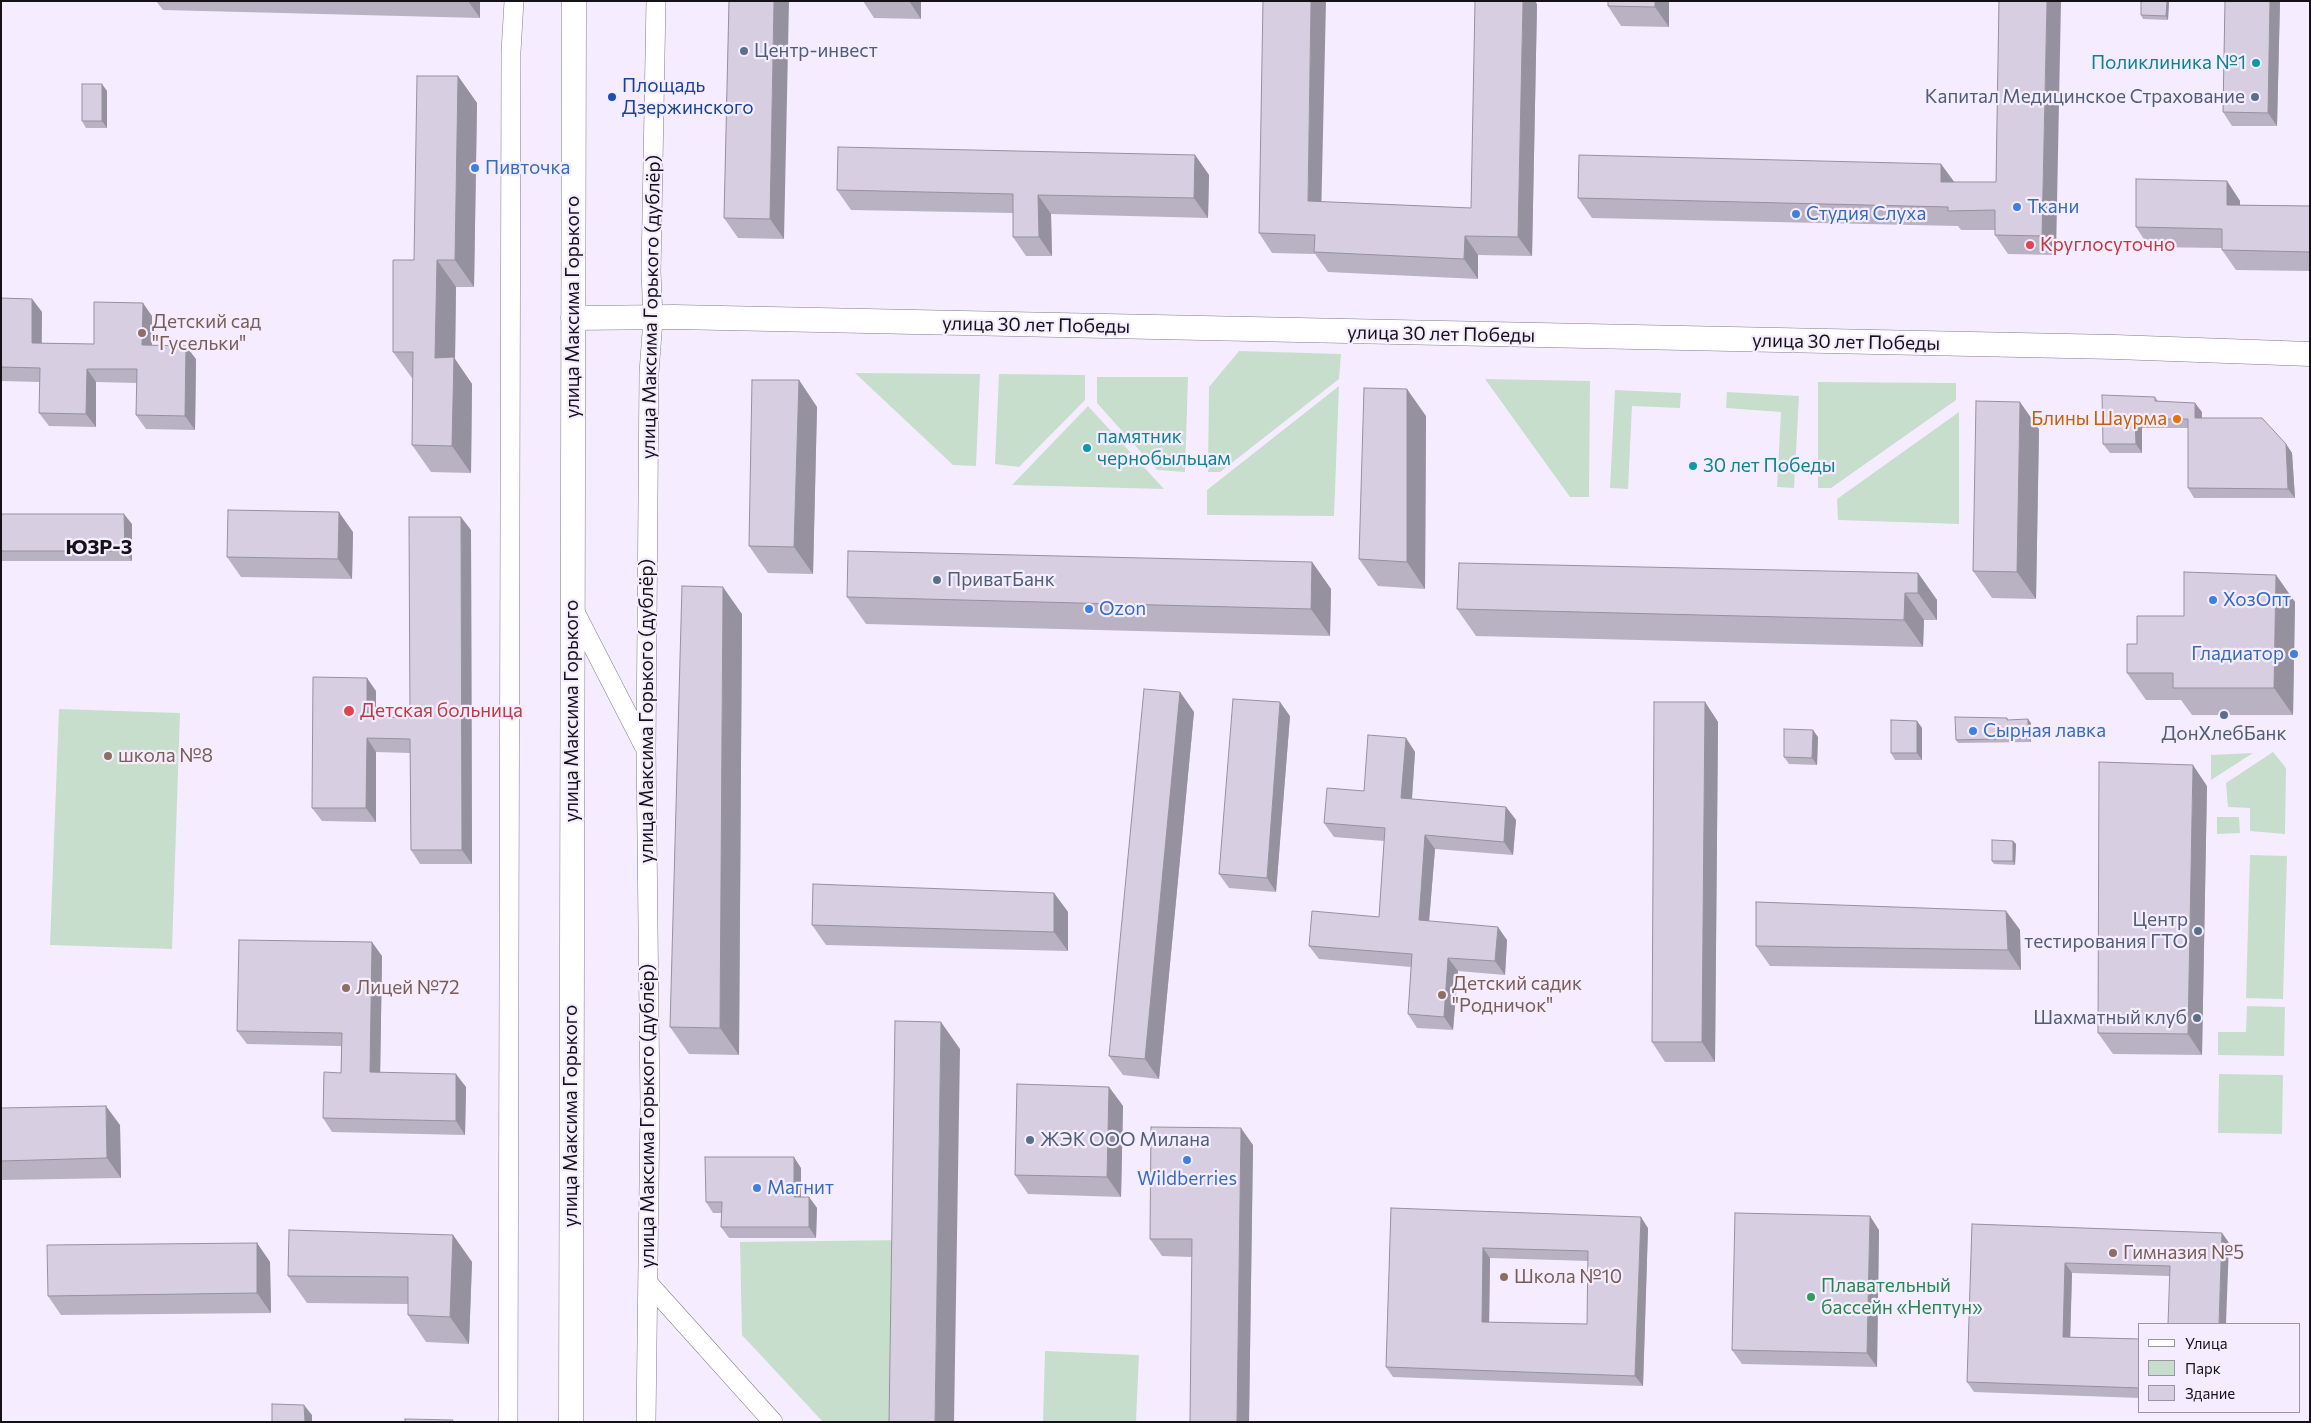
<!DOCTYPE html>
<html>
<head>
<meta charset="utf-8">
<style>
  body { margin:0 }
  #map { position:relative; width:2311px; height:1423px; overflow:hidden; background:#f5edff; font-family:Commissioner,sans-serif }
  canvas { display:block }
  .frame { position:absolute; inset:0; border:2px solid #141117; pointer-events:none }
  .legend { position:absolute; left:2138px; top:1323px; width:162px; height:90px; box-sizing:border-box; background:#f5edff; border:1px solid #9b95a2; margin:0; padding:6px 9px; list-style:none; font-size:15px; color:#141117 }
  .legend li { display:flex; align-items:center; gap:10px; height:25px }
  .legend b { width:25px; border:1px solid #9b95a2 }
</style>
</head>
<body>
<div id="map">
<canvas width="2311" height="1423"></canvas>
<div class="frame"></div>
<ul class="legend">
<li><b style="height:6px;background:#fff"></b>Улица</li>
<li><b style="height:14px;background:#c7decd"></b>Парк</li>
<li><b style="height:14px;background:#d7cfe1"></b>Здание</li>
</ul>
</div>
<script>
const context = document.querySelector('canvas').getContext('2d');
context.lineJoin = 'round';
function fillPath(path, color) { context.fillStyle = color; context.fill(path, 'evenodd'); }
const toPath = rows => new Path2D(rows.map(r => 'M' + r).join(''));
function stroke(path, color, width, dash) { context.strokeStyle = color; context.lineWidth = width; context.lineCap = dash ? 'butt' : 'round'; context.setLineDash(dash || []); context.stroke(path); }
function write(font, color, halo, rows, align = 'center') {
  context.font = font + ' Commissioner,sans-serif'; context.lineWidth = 4.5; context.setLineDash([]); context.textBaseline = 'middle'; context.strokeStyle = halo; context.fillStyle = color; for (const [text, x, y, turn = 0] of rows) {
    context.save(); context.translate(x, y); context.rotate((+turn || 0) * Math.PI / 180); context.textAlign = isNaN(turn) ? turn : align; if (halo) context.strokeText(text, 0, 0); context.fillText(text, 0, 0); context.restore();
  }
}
fillPath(toPath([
  [1239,351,1341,354,1339,379,1220,472,1208,472,1209,387],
  [855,373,980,374,976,466,953,465],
  [999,374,1085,375,1085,400,1019,467,995,464],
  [1097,377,1188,377,1185,472,1157,470,1097,403],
  [1485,379,1590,381,1589,497,1570,497],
  [1818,382,1956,383,1956,400,1831,488,1818,488],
  [1339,386,1334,516,1207,515,1207,490],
  [1615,390,1681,393,1680,408,1632,406,1628,489,1610,488],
  [1727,392,1799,396,1794,488,1777,487,1781,412,1726,408],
  [1088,406,1164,489,1012,485],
  [1959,412,1959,524,1838,520,1837,499],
  [59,709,180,713,172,949,50,945],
  [2273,752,2286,768,2285,834,2250,831,2250,808,2228,807,2226,783],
  [2253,753,2211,780,2211,755],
  [2217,817,2239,817,2240,833,2217,834],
  [2250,855,2287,856,2283,999,2246,998],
  [2247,1006,2285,1007,2284,1056,2218,1055,2218,1032,2246,1032],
  [2219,1074,2283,1075,2282,1134,2218,1133],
  [905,1240,903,1422,823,1422,742,1335,740,1242],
  [1045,1351,1139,1355,1136,1422,1043,1422]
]), '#c7decd');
const minor = toPath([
  [573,608,644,746],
  [649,1284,773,1422],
  [508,1422,511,52,514,1],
  [646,1422,650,1104,646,749,649,373,653,319,651,271,656,1]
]);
const tertiary = toPath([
  [573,318,674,317,2115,347,2310,354],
  [571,1422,574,1]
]);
stroke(minor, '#827a8a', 20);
stroke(tertiary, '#827a8a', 25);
stroke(minor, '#fff', 19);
stroke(tertiary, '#fff', 24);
fillPath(toPath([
  [156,1,480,1,480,18,163,10],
  [729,1,784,239,738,238,724,218],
  [863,1,921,1,921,19,874,18],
  [1608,1,1669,1,1669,27,1621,26,1608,6],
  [1999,1,2056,255,2008,254,1995,235,1995,230,1961,230,1958,226,1592,218,1578,198,1941,164,1954,182,1996,182],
  [2169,1,2168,20,2143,19,2141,15],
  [2225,1,2280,1,2277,126,2232,126,2223,112],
  [1537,4,1532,256,1478,255,1478,279,1328,272,1315,254,1272,253,1259,233,1322,202,1471,208],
  [458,76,477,103,474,287,456,287,455,359,472,384,471,473,431,472,412,445,413,379,412,378,393,352],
  [107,91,107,128,86,128,82,121],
  [1195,155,1209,175,1208,218,1051,214,1052,256,1026,256,1013,237,1013,213,851,210,837,190],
  [2227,181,2240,201,2240,205,2310,206,2310,271,2236,270,2222,250,2222,248,2149,247,2136,227],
  [1,298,32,299,42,312,42,343,94,344,152,316,152,345,196,359,195,430,146,429,136,415,137,383,96,382,96,427,49,426,39,413,40,382,1,381],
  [799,380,817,407,813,574,768,573,749,546],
  [2155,397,2158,401,2202,412,2202,418,2286,444,2292,453,2295,498,2194,498,2188,488,2188,428,2142,428,2142,453,2110,453,2103,444],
  [1426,416,1425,589,1378,586,1359,559],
  [2039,429,2036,599,1992,598,1973,571],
  [1,514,132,524,132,561,1,561],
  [471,530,472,864,420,864,411,850,410,753,376,752,376,822,322,821,312,808,376,691,376,717,410,718],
  [353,532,352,579,241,577,227,557],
  [1312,562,1331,589,1330,636,866,624,847,597],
  [1918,573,1937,600,1937,620,1924,620,1923,647,1476,636,1457,609],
  [2276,575,2295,602,2293,715,2192,715,2181,700,2146,700,2127,673,2137,644,2184,616],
  [742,614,739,1055,689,1054,670,1027],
  [1180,692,1194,712,1159,1079,1123,1075,1109,1056],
  [1705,702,1718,722,1715,1062,1665,1062,1652,1042],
  [1290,716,1276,892,1229,888,1219,874],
  [2007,718,2008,720,2031,723,2031,742,1958,743,1956,740],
  [1917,721,1922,728,1922,760,1895,760,1891,753],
  [1818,737,1817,765,1789,764,1784,757],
  [1406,738,1415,752,1412,799,1506,807,1516,820,1513,855,1435,849,1429,921,1507,940,1505,975,1458,971,1453,1030,1417,1028,1408,1014,1411,967,1319,959,1309,946,1379,917,1384,841,1334,837,1324,823,1364,791],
  [2207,786,2202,1055,2113,1054,2098,1033],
  [2013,841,2016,844,2015,865,1994,864,1992,861],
  [1054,893,1068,912,1068,951,826,945,812,925],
  [2006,911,2020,930,2021,970,1770,966,1756,946],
  [382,956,380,1072,466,1087,465,1135,332,1132,323,1118,341,1073,341,1046,247,1044,237,1031],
  [1109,1087,1123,1106,1121,1197,1028,1194,1015,1175],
  [1,1108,120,1125,121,1178,1,1180],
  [1253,1145,1249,1422,1190,1422,1192,1257,1162,1256,1150,1239],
  [801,1168,801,1197,809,1197,817,1208,816,1238,729,1238,721,1227,721,1213,713,1213,706,1202],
  [1391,1208,1648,1228,1643,1386,1393,1377,1386,1367],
  [1490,1258,1588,1261,1587,1324,1489,1322],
  [1972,1224,2222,1233,2229,1243,2169,1276,2072,1273,2070,1337,2140,1339,2140,1398,1974,1392,1967,1382],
  [1879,1230,1877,1367,1742,1364,1732,1350],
  [453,1235,472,1262,469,1344,426,1342,408,1315,408,1304,307,1303,288,1276],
  [257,1243,270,1262,271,1313,61,1315,48,1296]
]), '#b9b2c2');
fillPath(toPath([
  [468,1,480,1,480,18],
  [774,1,789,1,784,239,770,219],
  [909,1,921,1,921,19],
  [1311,1,1326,1,1321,221,1308,201],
  [1523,1,1535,1,1537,4,1532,256,1518,237],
  [1655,1,1669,1,1669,27,1655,7],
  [2047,1,2061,1,2056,255,2042,236],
  [2167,1,2169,1,2168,20,2166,16],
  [2270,1,2280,1,2277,126,2268,113],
  [458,76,477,103,474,287,455,260],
  [102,84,107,91,107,128,102,121],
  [1195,155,1209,175,1208,218,1194,198],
  [1941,164,1955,183,1941,182],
  [2227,181,2240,201,2240,224,2227,205],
  [1038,195,1051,214,1052,256,1039,237],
  [1465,236,1478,255,1478,279,1464,259],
  [437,260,456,287,455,359,472,384,471,473,452,446,435,358],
  [32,299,42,312,41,357,32,343],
  [143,303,152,316,152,359,142,345],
  [186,346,196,359,195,430,185,416],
  [87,369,96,382,96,427,86,414],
  [799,380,817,407,813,574,794,547],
  [1407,389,1426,416,1425,589,1407,562],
  [2020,402,2039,429,2036,599,2017,572],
  [2195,403,2202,412,2201,427,2195,418],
  [2135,419,2142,428,2142,453,2136,444],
  [2286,444,2292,453,2295,498,2288,489],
  [339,512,353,532,352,579,338,559],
  [124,514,132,524,132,561,125,551],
  [461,517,471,530,472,864,462,850],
  [1312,562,1331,589,1330,636,1311,609],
  [1918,573,1937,600,1937,620,1918,593],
  [2276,575,2295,602,2293,715,2274,688],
  [723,587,742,614,739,1055,720,1028],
  [1905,593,1924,620,1923,647,1904,620],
  [367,678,376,691,376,730,367,716],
  [1180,692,1194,712,1159,1079,1145,1059],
  [1280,702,1290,716,1276,892,1267,878],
  [1705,702,1718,722,1715,1062,1702,1042],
  [2028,719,2031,723,2031,742,2028,738],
  [1917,721,1922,728,1922,760,1917,753],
  [1813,730,1818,737,1817,765,1812,758],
  [367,738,376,752,376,822,366,808],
  [1406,738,1415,752,1411,812,1401,798],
  [2193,765,2207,786,2202,1055,2188,1034],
  [1506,807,1516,820,1513,855,1504,842],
  [1425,835,1435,849,1428,934,1419,920],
  [2013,841,2016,844,2015,865,2013,861],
  [1054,893,1068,912,1068,951,1054,932],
  [2006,911,2020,930,2021,970,2008,950],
  [1498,927,1507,940,1505,975,1495,961],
  [372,942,382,956,380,1085,370,1072],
  [1448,958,1458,971,1453,1030,1444,1017],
  [941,1022,960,1049,954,1422,935,1422],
  [456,1074,466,1087,465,1135,456,1121],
  [1109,1087,1123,1106,1121,1197,1107,1177],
  [106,1106,120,1125,121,1178,107,1158],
  [1241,1128,1253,1145,1249,1422,1237,1422],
  [794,1157,801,1168,801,1208,794,1197],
  [809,1197,817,1208,816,1238,809,1227],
  [1870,1216,1879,1230,1877,1367,1867,1353],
  [1641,1217,1648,1228,1643,1386,1635,1376],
  [2222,1233,2229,1243,2226,1324,2219,1324],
  [453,1235,472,1262,469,1344,450,1317],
  [257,1243,270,1262,271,1313,257,1293],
  [1483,1248,1490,1258,1489,1332,1482,1322],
  [2065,1263,2072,1273,2070,1347,2063,1337],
  [304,1405,312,1415,312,1422,305,1422]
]), '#96919e');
const building = toPath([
  [729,1,774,1,770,219,724,218,729,1],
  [1263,1,1311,1,1308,201,1471,208,1475,1,1523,1,1518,237,1465,236,1464,259,1314,252,1315,235,1259,233,1263,1],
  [1608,1,1655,1,1655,7,1608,6,1608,1],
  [1999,1,2047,1,2042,236,1995,235,1995,210,1948,211,1948,207,1578,198,1579,155,1941,164,1941,182,1996,182,1999,1],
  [2141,1,2167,1,2166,16,2141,15,2141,1],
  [2225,1,2270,1,2268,113,2223,112,2225,1],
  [417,76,458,76,455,260,437,260,435,358,454,357,452,446,412,445,413,352,393,352,393,260,414,260,417,76],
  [82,84,102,84,102,121,82,121,82,84],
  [838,147,1195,155,1194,198,1038,195,1039,237,1013,237,1013,194,837,190,838,147],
  [2136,179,2227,181,2227,205,2310,206,2310,252,2222,250,2222,229,2136,227,2136,179],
  [1,298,32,299,32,343,94,344,94,302,143,303,142,345,186,346,185,416,136,415,137,369,87,369,86,414,39,413,40,368,1,367,1,298],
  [752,380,799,380,794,547,749,546,752,380],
  [1364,388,1407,389,1407,562,1359,559,1364,388],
  [2102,395,2155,397,2155,401,2195,403,2195,418,2262,418,2286,444,2288,489,2188,488,2188,419,2135,419,2136,444,2103,444,2102,395],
  [1976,401,2020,402,2017,572,1973,571,1976,401],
  [228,510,339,512,338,559,227,557,228,510],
  [1,514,124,514,125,551,1,551,1,514],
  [409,517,461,517,462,850,411,850,410,739,367,738,366,808,312,808,313,677,367,678,367,716,410,718,409,517],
  [848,551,1312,562,1311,609,847,597,848,551],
  [1459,563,1918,573,1918,593,1905,593,1904,620,1457,609,1459,563],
  [2184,572,2276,575,2274,688,2173,688,2173,673,2127,673,2127,644,2137,644,2137,616,2184,616,2184,572],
  [682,586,723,587,720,1028,670,1027,682,586],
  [1144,689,1180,692,1145,1059,1109,1056,1144,689],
  [1233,699,1280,702,1267,878,1219,874,1233,699],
  [1654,702,1705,702,1702,1042,1652,1042,1654,702],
  [1955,717,2007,718,2007,720,2028,719,2028,738,1956,740,1955,717],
  [1891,720,1917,721,1917,753,1891,753,1891,720],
  [1784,729,1813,730,1812,758,1784,757,1784,729],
  [1368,735,1406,738,1401,798,1506,807,1504,842,1425,835,1419,920,1498,927,1495,961,1448,958,1444,1017,1408,1014,1412,954,1309,946,1312,911,1379,917,1385,828,1324,823,1327,788,1364,791,1368,735],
  [2099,762,2193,765,2188,1034,2098,1033,2099,762],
  [1992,840,2013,841,2013,861,1992,861,1992,840],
  [813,884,1054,893,1054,932,812,925,813,884],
  [1756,902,2006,911,2008,950,1756,946,1756,902],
  [239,940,372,942,370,1072,456,1074,456,1121,323,1118,324,1072,341,1073,342,1033,237,1031,239,940],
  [895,1021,941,1022,935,1422,889,1422,895,1021],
  [1017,1084,1109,1087,1107,1177,1015,1175,1017,1084],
  [106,1106,107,1158,1,1161,1,1108,106,1106],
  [1151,1127,1241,1128,1237,1422,1190,1422,1192,1239,1150,1239,1151,1127],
  [705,1157,794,1157,794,1197,809,1197,809,1227,721,1227,722,1202,706,1202,705,1157],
  [1391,1208,1641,1217,1635,1376,1386,1367,1391,1208],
  [1483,1248,1588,1251,1587,1324,1482,1322,1483,1248],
  [1735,1213,1870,1216,1867,1353,1732,1350,1735,1213],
  [1972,1224,2222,1233,2219,1324,2168,1324,2170,1266,2065,1263,2063,1337,2140,1339,2140,1388,1967,1382,1972,1224],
  [289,1230,453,1235,450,1317,408,1315,408,1277,288,1276,289,1230],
  [257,1243,257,1293,48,1296,47,1245,257,1243],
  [272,1404,304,1405,305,1422,272,1422,272,1404],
  [405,1419,453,1420,452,1422,405,1422,405,1419]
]);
fillPath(building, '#d7cfe1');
stroke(building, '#96919e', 1);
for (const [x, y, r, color] of [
  [744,51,5,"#5c6f8a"],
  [2256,63,5,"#0f9aa8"],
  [612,97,5,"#1a4fb4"],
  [2255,97,5,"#5c6f8a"],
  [475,168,5,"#3f7fe0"],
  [2017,207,5,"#3f7fe0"],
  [1796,214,5,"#3f7fe0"],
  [2030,245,5,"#e0444e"],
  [142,333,5,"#8d6e63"],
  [2177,419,5,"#e8710a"],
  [1087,448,5,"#0f9aa8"],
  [1693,466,5,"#0f9aa8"],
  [937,580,5,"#5c6f8a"],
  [2213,600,5,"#3f7fe0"],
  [1089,609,5,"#3f7fe0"],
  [2294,654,5,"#3f7fe0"],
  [349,711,6,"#e0444e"],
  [2224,715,5,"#5c6f8a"],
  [1973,731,5,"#3f7fe0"],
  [108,756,5,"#8d6e63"],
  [2198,931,5,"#5c6f8a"],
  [346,988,5,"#8d6e63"],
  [1442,995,5,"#8d6e63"],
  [2197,1018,5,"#5c6f8a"],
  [1030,1140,5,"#5c6f8a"],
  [1187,1160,5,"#3f7fe0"],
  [757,1188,5,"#3f7fe0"],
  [2113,1253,5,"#8d6e63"],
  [1504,1277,5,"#8d6e63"],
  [1811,1297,5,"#2e9e5b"]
]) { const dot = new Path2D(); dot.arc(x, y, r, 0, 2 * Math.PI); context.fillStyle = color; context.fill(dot); stroke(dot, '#f5edff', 2); }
write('19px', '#4e5e75', '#f5edff', [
  ["Центр-инвест",754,51],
  ["Капитал Медицинское Страхование",2245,97,"right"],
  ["ПриватБанк",947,580],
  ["ДонХлебБанк",2224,734,"center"],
  ["Центр",2188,920,"right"],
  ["тестирования ГТО",2188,942,"right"],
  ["Шахматный клуб",2187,1018,"right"],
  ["ЖЭК ООО Милана",1040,1140]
], 'left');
write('19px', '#0d838f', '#f5edff', [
  ["Поликлиника №1",2246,63,"right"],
  ["памятник",1097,437],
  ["чернобыльцам",1097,459],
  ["30 лет Победы",1703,466]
], 'left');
write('19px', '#164399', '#f5edff', [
  ["Площадь",622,86],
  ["Дзержинского",622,108]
], 'left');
write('19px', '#366cbe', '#f5edff', [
  ["Пивточка",485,168],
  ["Ткани",2027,207],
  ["Студия Слуха",1806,214],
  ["ХозОпт",2223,600],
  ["Ozon",1099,609],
  ["Гладиатор",2284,654,"right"],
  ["Сырная лавка",1983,731],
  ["Wildberries",1187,1179,"center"],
  ["Магнит",767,1188]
], 'left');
write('19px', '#be3a42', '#f5edff', [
  ["Круглосуточно",2040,245],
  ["Детская больница",360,711]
], 'left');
write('19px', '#141117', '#f5edff', [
  ["улица Максима Горького",573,307,-90],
  ["улица Максима Горького (дублёр)",651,307,-89],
  ["улица 30 лет Победы",1036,325,1],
  ["улица 30 лет Победы",1441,334,1],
  ["улица 30 лет Победы",1846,342,1],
  ["улица Максима Горького",572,711,-90],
  ["улица Максима Горького (дублёр)",647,711,-90],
  ["улица Максима Горького",571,1116,-90],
  ["улица Максима Горького (дублёр)",648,1116,-90]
]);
write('19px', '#785e54', '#f5edff', [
  ["Детский сад",152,322],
  ["\"Гусельки\"",152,344],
  ["школа №8",118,756],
  ["Детский садик",1452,984],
  ["\"Родничок\"",1452,1006],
  ["Лицей №72",356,988],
  ["Гимназия №5",2123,1253],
  ["Школа №10",1514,1277]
], 'left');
write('19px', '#c56008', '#f5edff', [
  ["Блины Шаурма",2167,419]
], 'right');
write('19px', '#27864d', '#f5edff', [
  ["Плавательный",1821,1286],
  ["бассейн «Нептун»",1821,1308]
], 'left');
write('bold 20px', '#141117', '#f5edff', [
  ["ЮЗР-3",99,547]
]);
</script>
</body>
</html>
